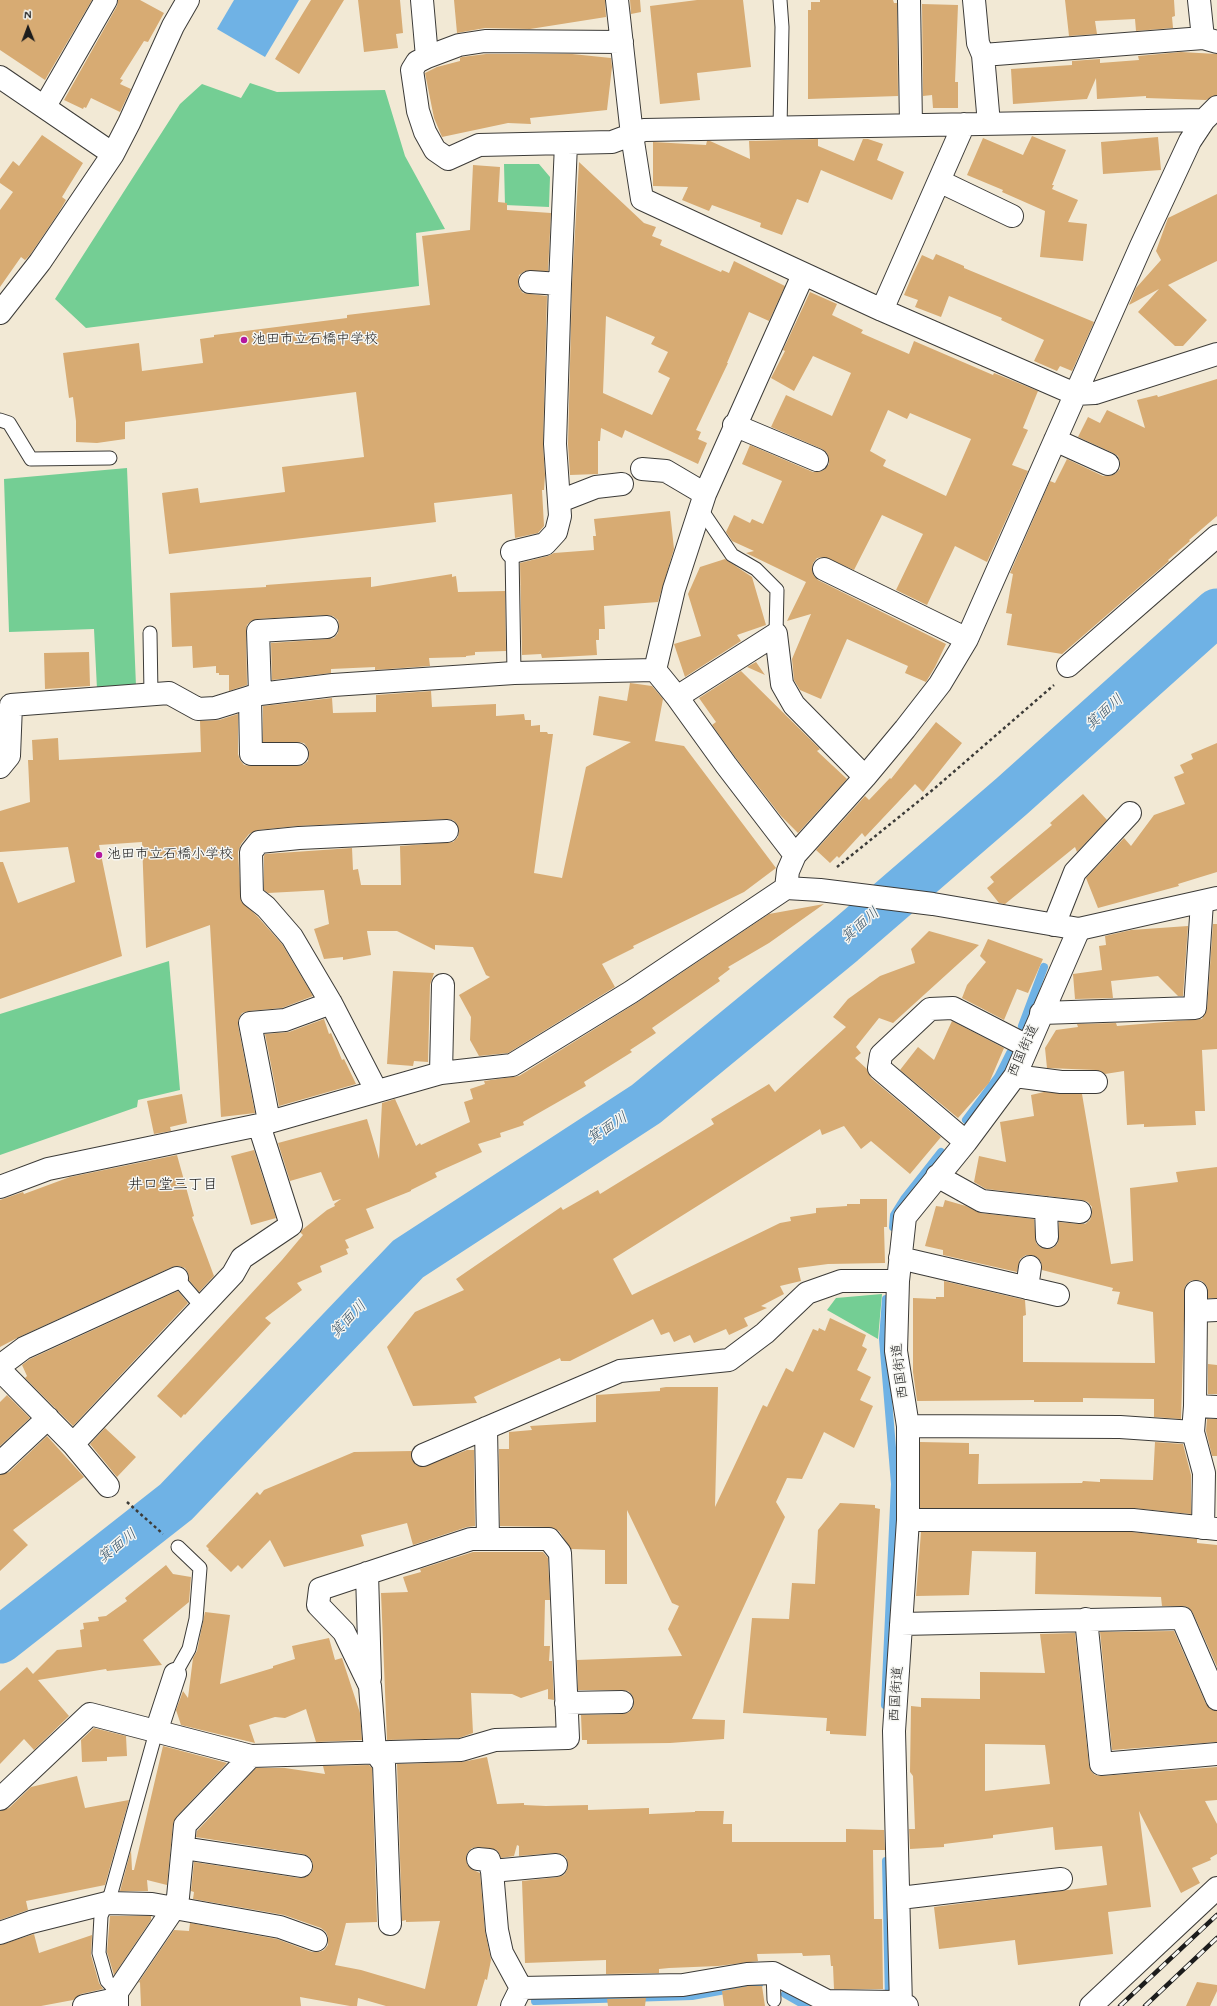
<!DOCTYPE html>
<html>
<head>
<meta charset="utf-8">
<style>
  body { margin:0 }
  #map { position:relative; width:1217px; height:2006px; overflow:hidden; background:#f2e9d5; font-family:Mynerve,sans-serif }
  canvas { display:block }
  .north { position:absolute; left:8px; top:8px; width:40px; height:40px; -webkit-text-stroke:3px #f6f6f2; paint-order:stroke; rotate:359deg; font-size:11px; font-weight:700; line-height:16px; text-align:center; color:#1c1c1c }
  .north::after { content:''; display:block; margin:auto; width:14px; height:18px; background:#1c1c1c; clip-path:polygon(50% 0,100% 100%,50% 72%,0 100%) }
</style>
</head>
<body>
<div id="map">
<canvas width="1217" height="2006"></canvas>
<div class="north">N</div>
</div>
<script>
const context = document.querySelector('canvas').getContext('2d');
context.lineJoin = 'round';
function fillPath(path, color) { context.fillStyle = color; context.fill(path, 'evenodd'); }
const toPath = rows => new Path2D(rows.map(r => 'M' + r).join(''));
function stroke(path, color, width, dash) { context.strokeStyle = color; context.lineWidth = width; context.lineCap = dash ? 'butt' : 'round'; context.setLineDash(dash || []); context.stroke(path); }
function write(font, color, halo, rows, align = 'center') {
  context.font = font + ' Mynerve,"Klee One",sans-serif'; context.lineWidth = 3; context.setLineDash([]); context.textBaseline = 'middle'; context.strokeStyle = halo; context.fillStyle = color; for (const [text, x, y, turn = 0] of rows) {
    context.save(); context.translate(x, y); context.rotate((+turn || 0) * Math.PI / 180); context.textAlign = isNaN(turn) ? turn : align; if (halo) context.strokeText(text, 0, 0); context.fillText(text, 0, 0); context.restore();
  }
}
fillPath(toPath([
  [250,83,277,92,385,90,405,156,445,229,416,233,419,286,86,328,55,299,180,104,202,84,241,98],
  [504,164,539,164,550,177,549,207,505,205],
  [127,468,136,686,97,689,94,629,9,632,4,479],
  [169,961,180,1090,138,1100,137,1107,0,1155,0,1014],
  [882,1294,878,1339,827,1310,836,1298]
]), '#74ce94');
fillPath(toPath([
  [234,0,299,0,265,57,217,29]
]), '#6fb2e5');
stroke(toPath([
  [1022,1026,1044,967],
  [966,1120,998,1077,1010,1053],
  [893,1227,894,1215,904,1199,941,1152],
  [885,1705,895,1484,883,1339,886,1299],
  [886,1861,889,2001],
  [785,1994,806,2006],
  [535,2001,692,1996,759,1984]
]), '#6fb2e5', 8);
stroke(toPath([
  [0,1640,176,1502,408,1259,646,1104,843,942,1012,796,1217,612]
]), '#6fb2e5', 47);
fillPath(toPath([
  [0,0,92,0,45,80,0,50],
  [118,0,140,0,164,13,148,42,144,41,120,79,123,80,120,84,131,89,120,112,91,98,86,108,84,107,83,109,64,100,117,6],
  [311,0,344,0,299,74,275,59],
  [358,0,400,0,403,33,396,34,398,48,364,52],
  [454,0,605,0,606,17,530,29,485,28,457,33],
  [630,0,640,0,641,12,631,14],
  [697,0,743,0,751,67,697,73,700,100,660,104,650,6],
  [820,0,893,0,894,3,897,3,898,96,808,99,808,10,811,10,811,2,820,2],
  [1065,0,1174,0,1175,16,1172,17,1173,28,1136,31,1135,19,1095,21,1097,34,1069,36],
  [922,4,958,5,955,82,958,82,958,108,933,108,932,95,923,96],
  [1181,52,1217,54,1217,95,1206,100,1146,98,1146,96,1097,99,1096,78,1087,99,1013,104,1011,69,1072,65,1072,61,1100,59,1100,63,1139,60,1138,56],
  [486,54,572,54,611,58,612,67,607,110,530,118,531,124,508,123,442,137,434,118,425,73,437,67,460,61,460,58,462,57],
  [42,135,83,163,62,197,66,200,59,212,30,255,25,260,21,257,0,287,0,210,13,192,0,183,0,179,13,161,19,166],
  [1032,136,1066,150,1052,185,1054,185,1052,189,1078,200,1068,222,1087,224,1083,261,1040,257,1045,211,1002,192,1003,190,967,175,983,138,1023,155],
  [1158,137,1161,170,1103,174,1101,142],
  [818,139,818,146,854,161,863,139,868,139,883,144,877,160,904,172,892,200,821,170,808,203,797,199,782,235,760,227,761,223,712,205,709,211,682,200,688,187,653,186,653,142,706,145,707,141,710,141,750,159,749,141],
  [579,162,644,223,656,227,652,236,662,240,660,245,721,272,722,270,729,273,734,261,785,286,769,321,749,312,727,363,728,363,696,430,701,432,698,439,707,443,698,464,625,430,622,438,601,428,600,441,598,441,598,474,570,475,568,444,572,284],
  [606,316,655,337,651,344,668,352,658,372,670,378,652,415,603,393],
  [473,165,500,167,498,202,507,203,507,210,551,213,548,271,525,271,519,275,518,282,519,288,523,293,547,296,543,444,545,475,544,490,542,490,544,526,538,533,515,538,512,494,434,503,436,522,169,554,162,493,198,488,200,503,285,492,282,467,364,457,356,392,125,422,125,439,97,443,76,442,76,421,73,397,69,398,63,353,139,343,142,371,203,363,200,339,214,337,214,335,347,318,347,315,430,305,422,236,470,230],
  [1217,194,1217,261,1168,285,1207,320,1183,346,1175,346,1138,312,1159,289,1129,305,1136,288,1161,260,1156,251,1168,218],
  [936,254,964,266,964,268,1094,322,1072,371,1060,366,1057,371,1034,361,1044,340,1001,320,1002,318,949,296,941,317,915,307,918,300,904,295,912,276,922,255,933,260],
  [810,292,837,304,832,315,863,330,861,333,909,354,914,341,993,375,994,373,1038,391,1023,428,1028,430,1012,465,1028,471,987,562,955,546,927,605,896,590,923,534,882,515,854,570,824,557,817,558,813,563,812,570,814,576,818,580,946,644,935,667,926,682,905,673,908,666,847,639,821,699,800,690,794,680,792,659,811,614,787,621,806,582,746,553,754,551,732,541,726,532,734,515,750,523,752,519,763,524,782,481,742,464,750,445,813,472,818,472,824,470,829,464,829,459,827,453,822,449,771,427,786,395,832,416,851,373,813,356,794,391,771,378,785,351,783,350],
  [888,410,907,419,910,413,971,439,946,496,883,466,886,460,870,451],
  [1217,379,1217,516,1189,540,1190,541,1168,560,1169,561,1062,654,1007,645,1012,614,1006,613,1013,574,1010,573,1050,481,1055,483,1067,459,1103,476,1109,476,1115,474,1120,469,1120,462,1118,456,1113,453,1078,437,1088,417,1100,423,1107,410,1145,428,1137,400,1157,395,1158,397],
  [670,511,674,549,658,602,604,606,605,629,599,629,599,640,596,640,597,655,542,658,541,654,522,655,520,563,548,556,554,553,594,550,593,536,596,536,594,519],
  [725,559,752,577,766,625,737,635,741,641,685,677,674,644,701,636,688,594,700,567],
  [452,574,452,577,456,576,458,592,505,591,506,651,475,652,475,655,466,656,466,657,429,658,430,666,375,670,375,667,331,669,331,673,272,680,271,643,328,639,334,638,338,633,339,626,338,620,333,616,327,615,257,619,251,621,247,625,246,631,247,685,229,691,229,675,219,675,219,673,216,673,216,666,193,668,192,646,172,647,170,593,266,587,266,585,371,577,371,587],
  [89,652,90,686,45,689,44,653],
  [756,662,765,675,747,667],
  [741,671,820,749,817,751,847,779,798,833,781,816,736,758,712,725,716,722,699,698],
  [630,683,652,686,663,699,655,741,684,746,776,868,744,892,633,946,634,948,602,964,615,987,508,1053,479,1056,470,1040,471,1017,459,995,490,977,486,975,473,947,435,945,435,950,397,931,367,931,371,955,343,960,343,957,324,959,314,929,329,924,324,890,268,893,264,890,264,856,265,854,352,848,353,870,358,869,361,885,401,885,400,846,453,842,458,837,459,830,457,824,453,820,447,819,298,826,258,830,249,834,241,844,238,852,241,901,257,916,282,944,313,996,282,1008,249,1011,242,1013,239,1018,238,1025,255,1113,221,1117,210,925,146,948,142,842,99,845,122,956,0,999,0,862,3,862,18,903,75,882,68,847,0,852,0,811,30,802,28,760,33,760,32,740,58,738,59,760,201,752,200,721,219,720,238,714,238,754,240,760,244,765,251,766,297,766,303,765,308,761,309,754,308,748,304,743,297,742,263,742,263,706,332,698,333,713,376,712,376,695,431,691,432,707,496,704,496,716,524,714,525,720,531,720,531,726,540,725,540,732,547,732,548,734,553,734,534,873,562,878,586,767,631,742,593,735,599,696,627,701],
  [936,722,962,743,923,792,915,784,865,837,862,833,839,858,837,856,830,863,816,850,865,796,869,800,890,778,891,779],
  [1217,743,1217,872,1178,884,1179,886,1098,908,1086,878,1124,838,1131,846,1154,815,1185,804,1174,777,1184,773,1180,765,1193,759,1191,754],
  [1083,794,1107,820,1077,852,1075,847,1005,904,999,903,987,888,994,882,990,877,1052,825,1050,823],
  [824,904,769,943,728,967,730,969,718,978,720,981,652,1028,656,1033,630,1050,632,1052,584,1082,586,1086,523,1122,524,1125,500,1133,501,1137,478,1144,482,1152,435,1173,437,1177,411,1190,411,1191,366,1209,374,1228,345,1240,349,1248,346,1249,348,1254,320,1266,322,1272,297,1283,302,1290,265,1318,271,1323,185,1415,184,1414,181,1418,157,1396,282,1260,303,1235,300,1232,302,1230,327,1210,335,1206,334,1204,341,1199,333,1201,321,1172,290,1181,278,1143,367,1119,379,1159,382,1103,395,1099,416,1146,420,1143,421,1145,470,1122,464,1102,473,1099,470,1089,485,1084,484,1081,519,1076,638,1002,769,914],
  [1213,924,1217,924,1217,1049,1202,1050,1205,1111,1195,1111,1196,1125,1144,1127,1144,1124,1127,1125,1124,1071,1105,1074,1096,1070,1047,1068,1045,1048,1056,1030,1078,1027,1077,1024,1116,1023,1117,1026,1202,1019,1207,1009],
  [1188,926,1183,996,1178,996,1158,976,1111,981,1113,998,1075,999,1073,974,1102,970,1099,946,1106,945,1105,936,1131,930],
  [929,931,979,945,893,1023,879,1018,856,1047,861,1053,855,1058,867,1069,871,1078,941,1137,910,1174,871,1141,861,1149,844,1126,822,1135,820,1129,613,1259,632,1295,780,1223,791,1221,790,1217,816,1213,816,1208,847,1206,847,1204,860,1204,860,1199,887,1199,887,1227,884,1227,885,1263,828,1264,798,1268,801,1281,780,1286,784,1294,761,1306,767,1308,744,1318,748,1326,729,1335,726,1329,694,1343,690,1335,674,1342,669,1332,661,1335,653,1319,570,1361,561,1361,560,1358,474,1397,477,1403,413,1406,387,1347,415,1312,464,1290,456,1279,561,1207,563,1210,598,1190,600,1194,714,1124,711,1119,769,1084,775,1092,846,1027,833,1017,848,999,880,976,915,963,911,949],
  [988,939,1043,959,1028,993,1017,989,1004,1020,962,998,967,985,986,962,980,956],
  [393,971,434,973,430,985,428,1062,414,1061,413,1066,387,1064],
  [324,1019,329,1034,331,1033,342,1060,344,1059,356,1084,279,1106,265,1034,289,1032],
  [952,1021,1004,1048,989,1083,958,1118,900,1070,918,1047,934,1060],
  [1044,1092,1082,1094,1111,1264,1133,1261,1130,1188,1178,1182,1176,1172,1217,1167,1217,1298,1208,1298,1207,1286,1202,1281,1196,1280,1190,1281,1185,1286,1181,1419,1154,1417,1154,1399,1083,1398,1083,1402,1034,1402,1034,1400,917,1401,913,1372,913,1298,936,1299,936,1297,944,1297,944,1281,1025,1300,1026,1315,1023,1316,1023,1362,1155,1363,1153,1312,1117,1304,1120,1292,1112,1291,1113,1288,1042,1270,1041,1262,1037,1257,1032,1255,1026,1255,1020,1259,1017,1272,943,1255,943,1250,925,1246,936,1206,943,1207,945,1200,966,1206,980,1213,1034,1219,1036,1243,1041,1248,1047,1249,1053,1248,1058,1243,1059,1222,1079,1224,1085,1224,1090,1220,1092,1214,1092,1207,1088,1202,1082,1200,986,1189,974,1182,979,1156,1006,1162,1000,1122,1034,1116,1031,1095],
  [182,1094,187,1123,170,1127,171,1131,154,1134,147,1101],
  [254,1150,276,1218,251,1225,231,1156],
  [177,1155,194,1216,192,1217,214,1276,199,1292,189,1280,188,1273,185,1268,179,1266,172,1267,19,1337,0,1347,0,1200,23,1192,24,1194,70,1177],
  [178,1291,188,1303,73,1426,25,1378,27,1376,22,1365,30,1359],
  [830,1318,866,1335,862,1346,867,1349,857,1370,871,1377,860,1400,873,1406,854,1448,824,1432,802,1479,787,1478,776,1502,785,1517,692,1719,725,1720,724,1739,670,1743,587,1744,587,1740,582,1740,581,1715,623,1714,629,1712,633,1708,634,1701,632,1695,628,1691,622,1690,578,1690,577,1660,682,1656,668,1629,679,1606,672,1603,627,1510,627,1584,605,1584,605,1550,571,1549,559,1531,549,1527,500,1526,499,1449,509,1449,509,1432,532,1430,530,1426,596,1422,596,1395,660,1391,660,1388,666,1387,718,1387,715,1507,763,1405,767,1407,786,1368,793,1372,813,1329,818,1331,819,1328,825,1331],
  [1208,1364,1217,1365,1217,1394,1208,1394],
  [7,1395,30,1418,0,1446,0,1402],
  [1207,1419,1217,1419,1217,1456,1212,1456,1206,1431],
  [105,1428,136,1457,117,1477,90,1444],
  [47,1436,84,1477,13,1530,28,1545,0,1571,0,1475,9,1472],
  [920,1442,969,1443,969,1454,979,1454,978,1484,1082,1483,1083,1481,1100,1482,1100,1479,1153,1480,1155,1442,1183,1444,1191,1475,1191,1514,1133,1508,920,1508],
  [467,1450,474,1450,475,1526,467,1527,413,1545,407,1523,361,1535,364,1546,284,1567,270,1540,242,1569,238,1565,231,1572,208,1550,209,1549,206,1546,257,1492,260,1495,264,1490,354,1452,412,1451,412,1460,416,1465,422,1467],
  [840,1503,875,1505,875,1508,880,1509,866,1736,830,1734,830,1731,826,1731,827,1718,743,1713,752,1618,789,1619,792,1583,815,1584,818,1530],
  [921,1532,1132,1532,1197,1539,1197,1543,1217,1545,1217,1667,1193,1613,1188,1607,1182,1606,1162,1606,1161,1597,1035,1594,1036,1552,972,1551,969,1595,916,1596],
  [473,1552,543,1552,548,1558,550,1600,545,1600,544,1646,550,1646,549,1661,552,1661,554,1700,548,1699,548,1689,521,1698,512,1694,471,1693,473,1733,459,1738,387,1740,381,1593,408,1592,403,1577,421,1572,420,1569],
  [166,1565,173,1574,191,1577,189,1602,143,1640,162,1665,107,1671,106,1669,38,1680,69,1716,34,1750,24,1739,0,1764,0,1691,27,1667,33,1674,57,1650,82,1647,80,1630,84,1629,83,1623,99,1621,98,1617,106,1616,127,1601,125,1598],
  [205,1612,230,1615,220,1684,273,1668,273,1666,295,1659,292,1646,329,1638,335,1660,342,1658,360,1713,362,1740,316,1742,306,1709,285,1718,275,1717,249,1725,255,1743,181,1725,176,1710,183,1691,188,1698,193,1658,197,1651],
  [1174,1631,1206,1704,1210,1709,1217,1711,1217,1742,1112,1750,1100,1632],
  [1075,1633,1089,1765,1091,1771,1095,1775,1102,1776,1217,1767,1217,1800,1205,1801,1217,1824,1217,1854,1210,1858,1211,1860,1192,1868,1200,1883,1181,1893,1139,1811,1151,1907,1108,1912,1113,1954,1018,1965,1015,1940,939,1949,934,1907,1107,1885,1102,1846,1055,1850,1053,1827,993,1835,993,1838,944,1844,944,1847,910,1849,909,1829,915,1829,913,1776,910,1772,911,1706,921,1707,921,1698,980,1699,980,1672,1045,1673,1040,1634],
  [985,1744,1045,1745,1050,1784,985,1791],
  [94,1728,126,1736,127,1756,107,1757,107,1761,82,1762,81,1740],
  [163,1746,227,1763,176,1817,173,1824,167,1885,147,1880,148,1891,120,1891,131,1850,132,1870,134,1870],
  [487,1757,497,1804,524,1803,524,1805,546,1806,588,1805,588,1810,649,1808,649,1814,695,1812,695,1811,724,1811,723,1824,732,1824,732,1842,846,1842,846,1829,884,1830,885,1850,873,1850,874,1919,882,1919,883,1989,834,1989,833,1966,831,1966,830,1955,803,1956,802,1953,757,1954,758,1961,718,1966,669,1968,659,1969,659,1973,606,1974,606,1960,525,1963,522,1881,558,1877,564,1875,567,1870,568,1864,566,1857,561,1854,555,1853,519,1856,519,1846,517,1845,514,1856,501,1858,497,1850,479,1847,472,1848,468,1852,466,1857,467,1864,471,1869,480,1873,485,1931,491,1960,487,1980,485,1979,477,2006,386,2006,358,1998,357,2006,350,2006,300,1997,301,2006,141,2006,140,1982,138,1983,174,1930,189,1931,190,1923,277,1939,312,1952,319,1952,324,1950,328,1945,328,1937,326,1932,321,1928,284,1915,193,1899,194,1892,191,1891,194,1862,299,1878,306,1877,311,1873,313,1867,312,1861,308,1856,303,1854,196,1837,197,1831,256,1768,285,1768,325,1774,323,1766,369,1765,372,1768,377,1922,346,1923,335,1965,361,1970,425,1989,440,1921,406,1922,406,1920,402,1921,397,1764,462,1762],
  [77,1776,85,1808,129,1800,105,1885,26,1901,28,1910,0,1920,0,1811,9,1808,31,1787],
  [110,1916,151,1916,151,1920,114,1975,107,1952],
  [34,1934,39,1953,92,1935,91,1955,99,1983,103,1989,81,1994,73,2000,41,2006,0,2006,0,1945],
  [1197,1982,1217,1985,1217,1991,1210,2006,1186,2006],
  [748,1986,762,1986,765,2006,724,2006,722,1991],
  [646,1998,645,2006,608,2006,607,1999]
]), '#d7ab73');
const lane = toPath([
  [780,128,782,27,780,0],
  [0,420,9,423,31,459,110,458],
  [700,508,732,555,756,569,777,590,776,634],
  [512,552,514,673],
  [150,633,151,694],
  [177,1278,202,1307],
  [175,1674,189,1649,196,1619,200,1568,178,1547],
  [773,1973,774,2000],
  [117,1992,107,1981,99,1953,101,1916,111,1893,156,1732]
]);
const street = toPath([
  [422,0,427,57],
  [617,0,632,135,642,199,882,310,1075,394,1095,393,1217,354],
  [909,0,911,125],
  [974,0,978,43,983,55,989,124],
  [1199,0,1203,38],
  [622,42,485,41,459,45,427,57,417,62,412,70,418,111,425,132,435,150,448,159,479,145,612,142,644,130,1204,120],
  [983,55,1203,38,1217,42],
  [0,77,113,154],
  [45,106,106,0],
  [939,181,1012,216],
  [530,282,560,284],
  [882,310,964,124],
  [0,313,40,262,113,154,129,123,173,26,188,0],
  [734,425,817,460],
  [1055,440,1108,464],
  [642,469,666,471,705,494],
  [560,501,596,487,622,484],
  [512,552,545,544,556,532,560,516,555,444,560,284,566,144],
  [824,569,967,639],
  [1068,666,1217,536],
  [260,694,258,631,327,627],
  [250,697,251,754,297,754],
  [677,697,776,634,782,684,794,705,865,777],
  [0,767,9,756,11,705,169,693,198,709,215,708,260,694,333,685,514,673,655,670],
  [795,855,726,765,677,697,655,670,674,589,705,494,803,275],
  [786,888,788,871,795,855,865,777,905,729,940,684,967,639,1141,246,1190,141,1204,120,1217,107],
  [1054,925,1075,872,1130,813],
  [1041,1013,1195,1008,1202,902],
  [441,1073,443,985],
  [1015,1076,1061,1082,1096,1082],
  [376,1090,331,1003,292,937,266,907,252,896,251,852,259,842,299,838,447,831],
  [269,1121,250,1023,285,1020,331,1003],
  [966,1142,879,1068,881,1055,930,1009,953,1008,1027,1046],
  [937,1176,982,1201,1080,1212],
  [0,1187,48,1169,259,1125,441,1073,512,1065,631,992,786,888,820,890,933,904,1079,929,1015,1076,966,1142,905,1217,898,1281,896,1351,908,1426,908,1520,894,1731,901,2006],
  [1046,1208,1047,1237],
  [900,1258,1058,1295],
  [1027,1288,1030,1267],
  [1196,1292,1196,1311],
  [0,1366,24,1348,177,1278],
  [0,1370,73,1444,108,1486],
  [1195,1406,1196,1311,1217,1310],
  [908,1426,1120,1427,1193,1432,1195,1406,1217,1407],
  [1193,1432,1204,1473,1203,1528],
  [73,1444,233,1274,242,1258,291,1225,259,1125],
  [423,1455,620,1371,729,1360,765,1333,807,1293,841,1281,898,1281],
  [0,1463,48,1418],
  [908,1520,1133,1520,1217,1529],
  [367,1573,370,1678],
  [1086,1619,1101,1764,1217,1754],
  [901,1624,1182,1618,1217,1699],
  [566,1703,622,1702],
  [156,1732,175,1674],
  [0,1799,90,1714,251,1756,461,1750,495,1740,568,1738,560,1553,549,1539,488,1539],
  [183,1848,301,1866],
  [478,1859,489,1860,492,1871],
  [556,1865,492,1871,497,1930,502,1953,521,1988,683,1985,747,1974,773,1973,827,2001,895,2002,907,2006],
  [900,1898,1061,1879],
  [390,1924,384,1764,375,1752,370,1686,344,1632,318,1605,320,1589,471,1539,488,1539,486,1428],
  [0,1933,31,1922,107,1903,152,1904,280,1927,316,1940],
  [84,2006,116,1999],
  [117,2006,117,1992,174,1908,178,1897,185,1825,251,1756],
  [512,2006,521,1988],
  [1091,2006,1217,1888]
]);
const secondary = toPath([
  [1079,929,1217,898]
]);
stroke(lane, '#3c3b38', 15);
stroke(street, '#3c3b38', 24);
stroke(secondary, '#3c3b38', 24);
stroke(toPath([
  [837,867,935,788,1054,685],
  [127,1502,163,1534]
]), '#3c3b38', 2.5, [3, 3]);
stroke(lane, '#fff', 13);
stroke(street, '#fff', 22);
stroke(secondary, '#fff', 22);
const rail = toPath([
  [1120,2006,1217,1915],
  [1145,2006,1217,1938]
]);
stroke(rail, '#1c1c1c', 4.5);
stroke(rail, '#f6f6f2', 3, [9]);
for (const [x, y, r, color] of [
  [244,340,4,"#b5179e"],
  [99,855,4,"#b5179e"]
]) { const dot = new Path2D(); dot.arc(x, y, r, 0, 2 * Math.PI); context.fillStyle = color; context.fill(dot); stroke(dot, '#f6f6f2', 1.5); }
write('14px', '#1c1c1c', '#f6f6f2', [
  ["池田市立石橋中学校",252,340],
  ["池田市立石橋小学校",107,855]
], 'left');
write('14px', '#1c1c1c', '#f6f6f2', [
  ["西国街道",1024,1051,-66],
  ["西国街道",901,1371,-97],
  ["西国街道",897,1694,-86]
]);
write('italic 15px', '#3d586c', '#f6f6f2', [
  ["箕面川",1105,713,-42],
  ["箕面川",861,926,-41],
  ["箕面川",608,1129,-33],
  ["箕面川",349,1320,-46],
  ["箕面川",118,1547,-38]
]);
write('15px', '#1c1c1c', '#f6f6f2', [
  ["井口堂三丁目",173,1186]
]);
</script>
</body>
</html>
